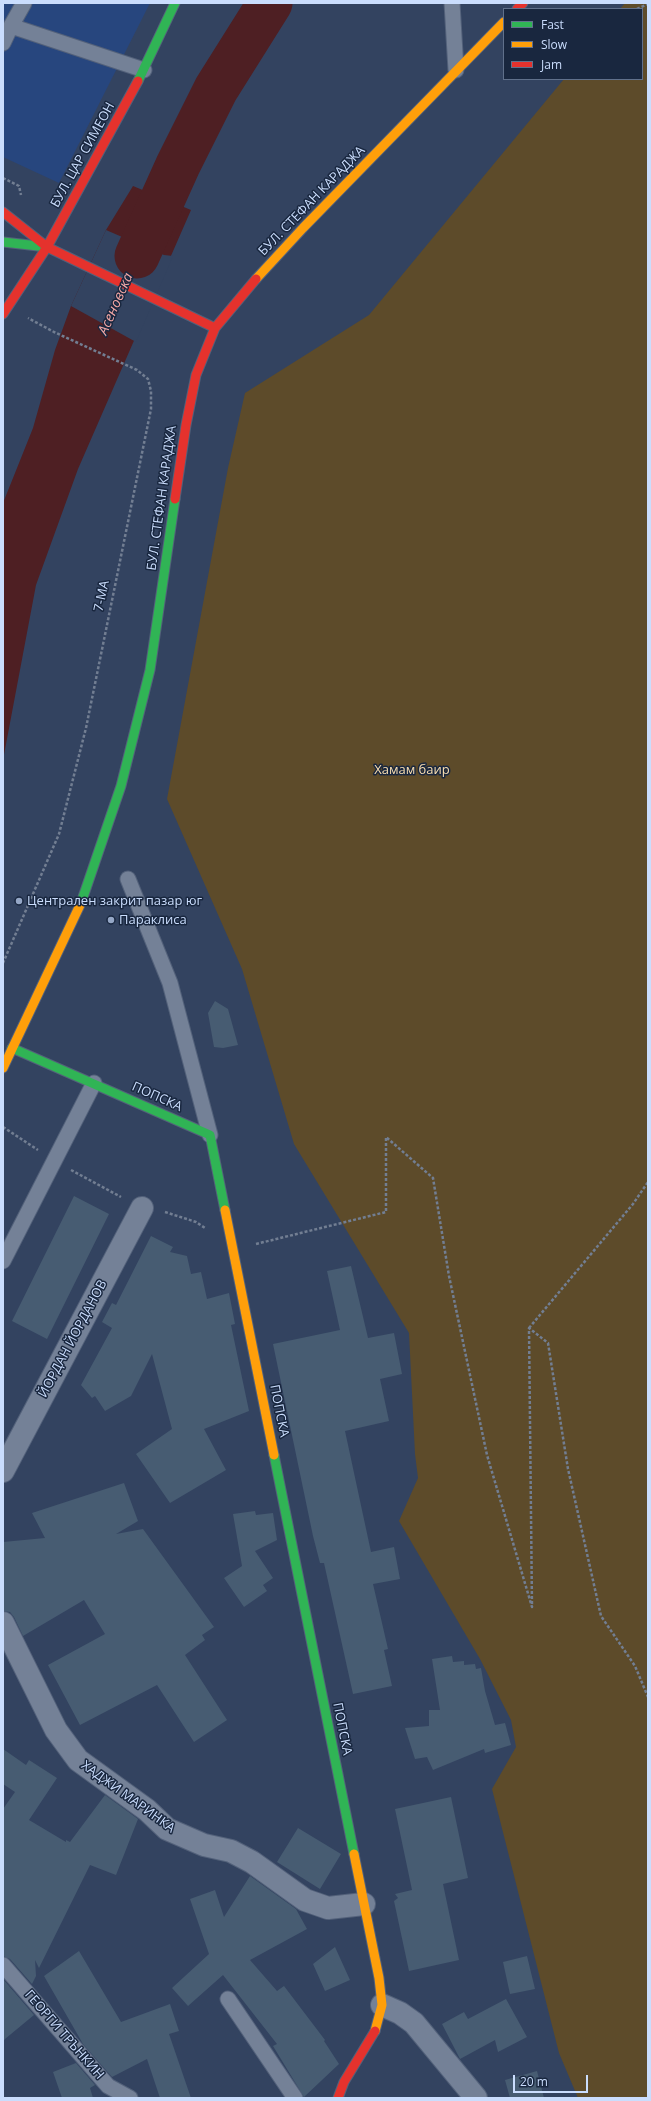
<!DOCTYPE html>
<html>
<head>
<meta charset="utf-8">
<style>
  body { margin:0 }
  #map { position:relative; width:651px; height:2101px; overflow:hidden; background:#334360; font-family:"Open Sans",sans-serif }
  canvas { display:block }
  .frame { position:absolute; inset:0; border:4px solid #caddfd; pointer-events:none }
  .legend { position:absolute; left:503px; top:8px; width:140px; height:72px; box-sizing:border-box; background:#19273f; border:1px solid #60708b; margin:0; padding:5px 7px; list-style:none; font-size:12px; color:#caddfd }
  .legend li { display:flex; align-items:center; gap:8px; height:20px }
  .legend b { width:20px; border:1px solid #60708b }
  .scale { position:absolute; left:513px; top:2075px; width:75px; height:18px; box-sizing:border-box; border:2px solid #caddfd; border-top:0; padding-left:5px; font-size:12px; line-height:14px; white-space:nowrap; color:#caddfd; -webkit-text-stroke:3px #19273f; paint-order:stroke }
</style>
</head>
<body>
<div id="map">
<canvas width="651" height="2101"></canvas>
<div class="frame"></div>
<ul class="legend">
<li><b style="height:5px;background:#30b455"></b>Fast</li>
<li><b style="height:5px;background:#ff9f0a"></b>Slow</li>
<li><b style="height:5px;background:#e5322d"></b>Jam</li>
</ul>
<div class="scale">20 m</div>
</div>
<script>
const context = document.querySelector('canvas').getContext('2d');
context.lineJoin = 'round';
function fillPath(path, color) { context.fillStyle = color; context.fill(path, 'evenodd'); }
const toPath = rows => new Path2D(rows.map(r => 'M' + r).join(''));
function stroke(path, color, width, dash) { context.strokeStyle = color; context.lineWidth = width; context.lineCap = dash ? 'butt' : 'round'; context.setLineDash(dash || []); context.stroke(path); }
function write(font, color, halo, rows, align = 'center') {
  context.font = font + ' "Open Sans",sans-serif'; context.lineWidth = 3; context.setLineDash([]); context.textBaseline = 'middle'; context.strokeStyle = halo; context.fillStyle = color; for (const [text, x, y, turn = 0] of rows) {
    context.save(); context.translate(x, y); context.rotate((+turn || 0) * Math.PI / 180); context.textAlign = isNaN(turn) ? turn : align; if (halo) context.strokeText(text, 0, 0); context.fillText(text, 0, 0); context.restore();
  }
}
fillPath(toPath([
  [3,3,150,3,59,183,3,157]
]), '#27467e');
fillPath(toPath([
  [625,3,648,3,648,2098,578,2098,559,2053,492,1789,516,1747,511,1720,480,1659,399,1521,418,1478,415,1454,409,1333,294,1144,242,969,167,799,228,468,245,393,369,315,564,79,642,79,642,9,620,9]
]), '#5d4b2a');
fillPath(toPath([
  [133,186,191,210,78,469,36,585,3,760,3,503,33,428,55,350,71,306,106,230]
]), '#4e1f23');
fillPath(toPath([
  [106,230,164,255,173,256,136,342,71,306]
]), '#334360');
stroke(toPath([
  [137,256,178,165,216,89,270,3]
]), '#4e1f23', 45);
fillPath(toPath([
  [215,1001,228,1009,238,1045,223,1048,214,1047,208,1013],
  [74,1196,109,1214,47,1339,12,1321],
  [151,1236,173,1247,170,1252,187,1256,191,1274,201,1272,207,1299,229,1293,235,1324,231,1325,249,1411,204,1429,226,1470,170,1503,136,1454,172,1429,152,1354,131,1396,105,1411,95,1396,92,1398,81,1385,112,1328,102,1322,112,1303,116,1305],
  [351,1266,368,1338,394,1333,402,1374,380,1379,389,1421,345,1431,371,1552,394,1547,400,1579,373,1584,388,1649,384,1650,392,1686,353,1694,324,1563,320,1563,313,1536,273,1344,340,1330,327,1271],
  [124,1483,138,1521,116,1534,143,1529,214,1627,202,1635,205,1640,185,1655,227,1720,194,1742,157,1685,80,1725,48,1665,105,1634,84,1600,23,1636,14,1617,10,1612,3,1611,3,1542,45,1538,32,1513],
  [255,1511,256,1515,273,1513,277,1540,255,1551,273,1578,263,1585,267,1591,244,1607,224,1578,242,1566,233,1514],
  [452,1656,453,1662,464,1661,464,1665,475,1664,476,1669,481,1668,485,1691,495,1725,505,1723,511,1745,485,1753,484,1749,433,1770,427,1757,415,1759,405,1728,429,1726,429,1710,440,1710,432,1659],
  [3,1749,26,1765,29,1760,57,1778,29,1820,66,1842,66,1840,70,1842,105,1795,138,1819,116,1875,90,1865,39,1968,35,1960,36,1976,32,1984,10,1959,3,1956,3,1809,15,1792,3,1784],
  [451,1797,468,1878,443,1884,459,1960,409,1971,394,1901,398,1898,395,1894,412,1890,395,1809],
  [298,1828,341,1854,320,1889,277,1862],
  [250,1876,296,1909,307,1929,250,1960,277,1991,284,1986,325,2040,324,2041,339,2064,304,2097,273,2046,277,2044,223,1975,188,2006,172,1988,209,1954,190,1899,215,1890,224,1917],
  [335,1947,350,1980,325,1991,313,1964],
  [79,1951,121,2022,170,2004,179,2031,169,2034,191,2098,160,2098,147,2059,112,2077,83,2044,44,1976],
  [527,1956,535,1989,510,1994,503,1962],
  [3,1979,34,2015,5,2039,3,2042],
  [506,1999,527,2037,498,2052,495,2040,460,2059,442,2024,464,2012,468,2019],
  [76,2063,95,2085,90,2088,93,2098,62,2098,53,2072],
  [537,2071,544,2098,510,2098,505,2080]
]), '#475c72');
const lane = toPath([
  [452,3,456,70],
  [11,26,24,3],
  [3,43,11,26,144,70],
  [128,879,170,983,210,1135],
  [3,1261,94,1083],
  [3,1965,108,2086,130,2098],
  [228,1999,295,2098]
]);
const street = toPath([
  [3,1471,142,1208],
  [3,1623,56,1730,78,1760,147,1810,167,1829,204,1845,231,1851,252,1862,305,1900,328,1908,364,1904],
  [382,2005,400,2013,414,2023,476,2098]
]);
const fast = toPath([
  [138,81,175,3],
  [3,242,47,247],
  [81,903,121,786,150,670,175,499],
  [12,1048,210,1135,225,1210],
  [274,1455,354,1854]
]);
const slow = toPath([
  [256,279,303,228,504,22],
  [3,1068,81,903],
  [225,1210,274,1455],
  [354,1854,379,1978,382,2005,375,2031]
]);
const jam = toPath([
  [517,9,523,3],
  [3,212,47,247,215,328],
  [3,314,47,247,138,81],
  [175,499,186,425,196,375,215,328,256,279],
  [338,2098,344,2082,375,2031]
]);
stroke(lane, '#53617a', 17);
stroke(street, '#53617a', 24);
stroke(fast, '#53617a', 11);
stroke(slow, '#53617a', 11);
stroke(jam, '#53617a', 11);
stroke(toPath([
  [637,9,648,4],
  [3,178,19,186,21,195],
  [3,963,59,834,86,728,151,409,151,391,148,379,137,370,54,332,28,318],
  [3,1127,38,1150],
  [71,1170,121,1197],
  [165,1212,196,1222,205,1228],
  [256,1244,386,1212,386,1137,433,1178,449,1276,487,1455,532,1607,529,1328,548,1343,568,1469,601,1616,635,1666,648,1697],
  [529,1328,633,1204,648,1182]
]), '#727e92', 2.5, [3, 2]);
stroke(lane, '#748197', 15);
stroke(street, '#748197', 22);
stroke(fast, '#30b455', 9);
stroke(slow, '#ff9f0a', 9);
stroke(jam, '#e5322d', 9);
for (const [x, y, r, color] of [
  [19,901,4,"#95a7c6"],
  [111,920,4,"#95a7c6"]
]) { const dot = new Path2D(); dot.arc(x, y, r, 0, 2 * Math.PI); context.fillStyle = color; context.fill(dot); stroke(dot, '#19273f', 1.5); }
write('13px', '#caddfd', '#19273f', [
  ["БУЛ. ЦАР СИМЕОН",83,155,-61],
  ["БУЛ. СТЕФАН КАРАДЖА",312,201,-46],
  ["БУЛ. СТЕФАН КАРАДЖА",162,498,-82],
  ["7-МА",102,596,-78],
  ["ПОПСКА",157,1097,24],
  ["ЙОРДАН ЙОРДАНОВ",73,1339,-62],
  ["ПОПСКА",279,1411,79],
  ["ПОПСКА",342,1729,79],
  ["ХАДЖИ МАРИНКА",128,1797,36],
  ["ГЕОРГИ ТРЪНКИН",64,2035,49]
]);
write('13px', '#fadfb1', '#19273f', [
  ["Хамам баир",412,770]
]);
write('13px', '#caddfd', '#19273f', [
  ["Централен закрит пазар юг",27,901],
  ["Параклиса",119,920]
], 'left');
write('italic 14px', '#f4a9a7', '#19273f', [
  ["Асеновска",116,304,-66]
]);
</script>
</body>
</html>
